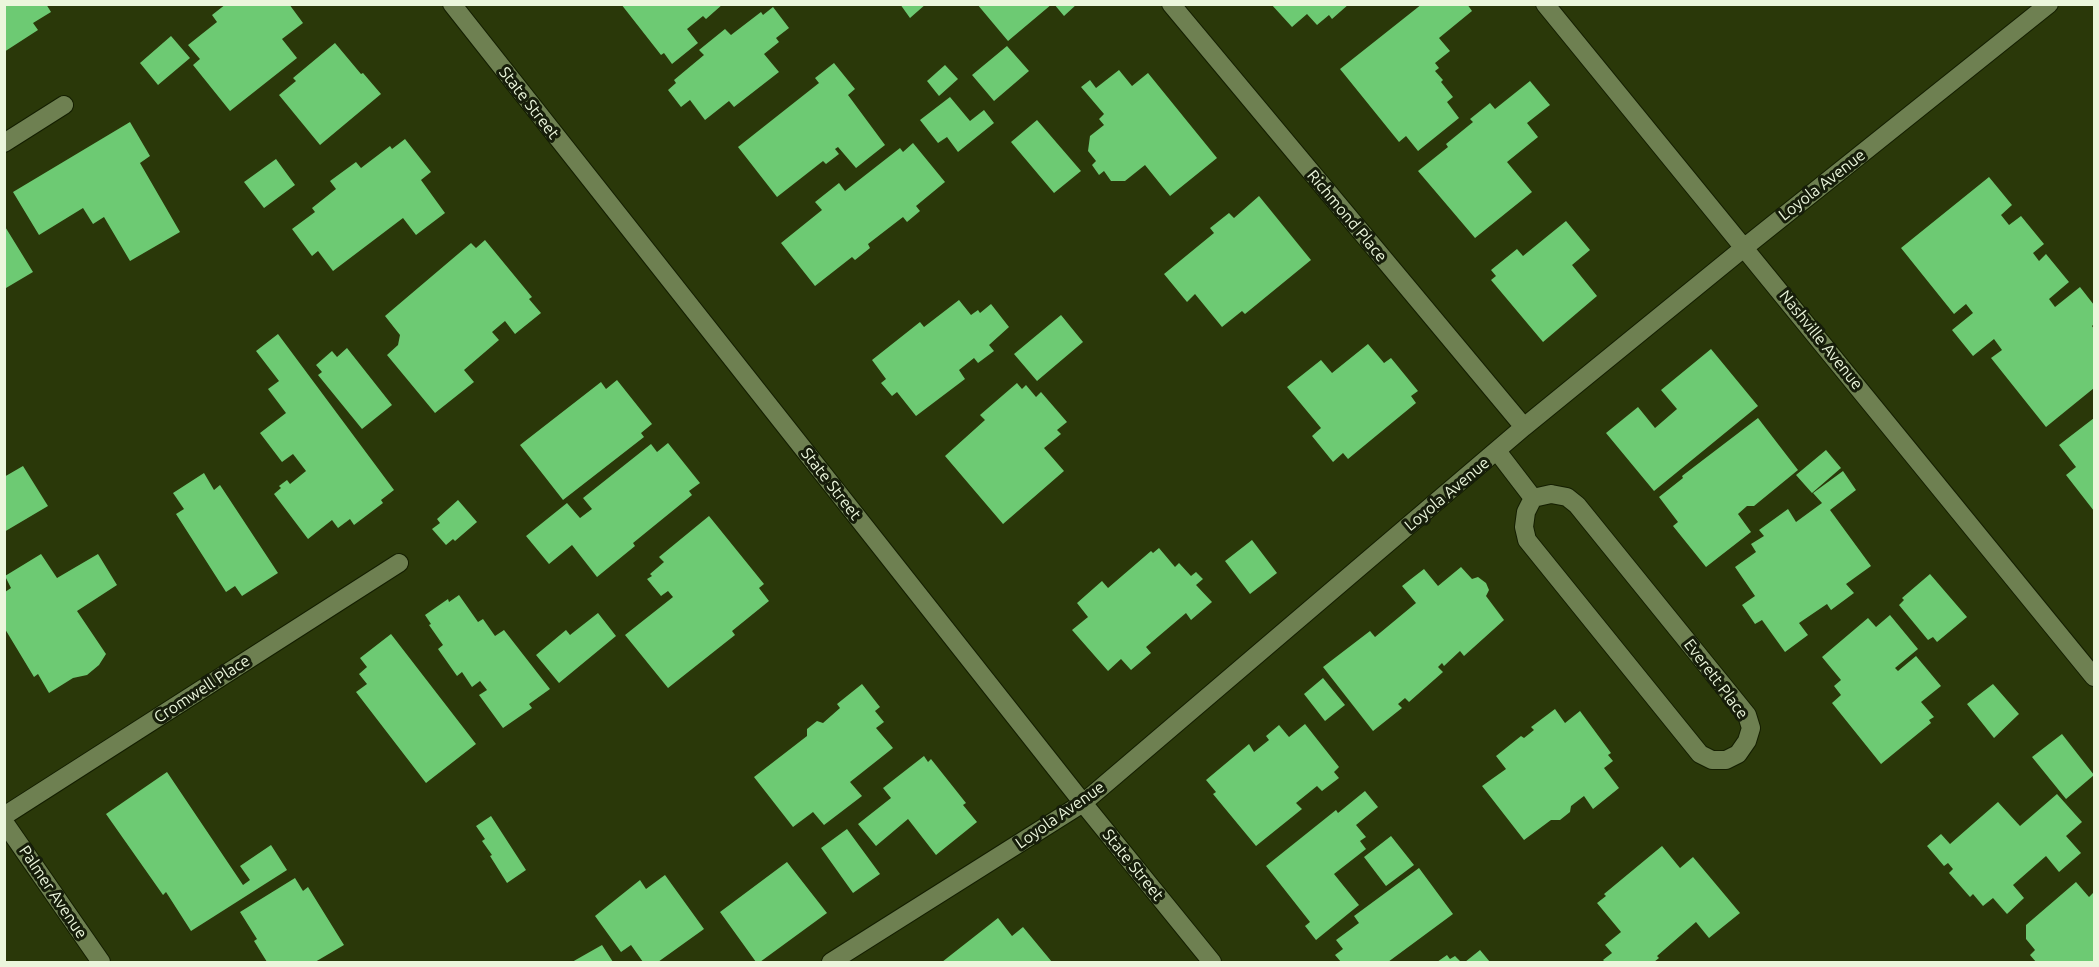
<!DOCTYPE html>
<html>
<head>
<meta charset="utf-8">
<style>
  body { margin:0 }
  #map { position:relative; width:2099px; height:967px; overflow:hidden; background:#2a3809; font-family:Ubuntu,sans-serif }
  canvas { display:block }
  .frame { position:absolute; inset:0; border:6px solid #ebf6dc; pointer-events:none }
</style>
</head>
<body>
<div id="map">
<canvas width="2099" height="967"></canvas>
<div class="frame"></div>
</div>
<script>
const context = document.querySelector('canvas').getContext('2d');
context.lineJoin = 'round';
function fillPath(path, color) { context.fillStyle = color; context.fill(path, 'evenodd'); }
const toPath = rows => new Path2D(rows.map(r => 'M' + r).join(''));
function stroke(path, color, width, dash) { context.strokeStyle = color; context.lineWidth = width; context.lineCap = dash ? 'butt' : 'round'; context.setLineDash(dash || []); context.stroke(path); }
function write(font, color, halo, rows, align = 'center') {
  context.font = font + ' Ubuntu,sans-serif'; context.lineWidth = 6; context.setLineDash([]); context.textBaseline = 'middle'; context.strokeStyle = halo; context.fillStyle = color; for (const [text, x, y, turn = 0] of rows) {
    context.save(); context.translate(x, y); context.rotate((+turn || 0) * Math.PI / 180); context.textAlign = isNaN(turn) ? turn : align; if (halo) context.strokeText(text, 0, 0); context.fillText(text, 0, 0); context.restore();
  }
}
fillPath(toPath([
  [4,4,46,4,51,12,33,23,38,30,4,52],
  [226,4,289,4,303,23,282,39,297,58,230,111,193,65,200,59,188,45,217,22,212,15],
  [621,4,723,4,706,19,703,16,687,29,698,43,672,64,664,53,661,55],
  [900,4,926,4,910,18],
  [977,4,1052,4,1008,41],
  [1054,4,1077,4,1064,16],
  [1271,4,1349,4,1332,19,1329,15,1317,25,1307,14,1292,27],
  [1422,4,1467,4,1472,11,1439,38,1450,51,1435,63,1439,68,1435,71,1443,80,1441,82,1453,97,1447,102,1459,118,1418,151,1406,136,1399,142,1340,69],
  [773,7,789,28,776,38,779,42,764,54,779,72,734,107,729,101,705,120,690,100,681,107,668,90,676,83,674,80,704,55,699,50,725,29,731,35,761,12,763,15],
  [171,36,190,58,158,85,140,63],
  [335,43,361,74,363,73,381,94,320,145,279,95,296,81,293,78],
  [1007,46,1029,71,994,101,972,75],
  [834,63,855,89,848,95,885,145,856,168,838,147,835,149,839,154,826,164,823,161,777,197,738,147,819,83,815,78],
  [945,65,958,79,939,96,927,81],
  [1119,70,1132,86,1148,73,1217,158,1170,196,1145,165,1125,181,1111,181,1104,171,1099,175,1092,165,1096,161,1088,151,1090,136,1104,125,1099,119,1104,114,1081,87,1090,80,1096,88],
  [1530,81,1550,105,1527,123,1538,137,1507,162,1532,192,1475,238,1418,171,1448,147,1446,144,1473,122,1470,119,1490,103,1495,109],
  [950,97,970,121,984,110,994,123,958,152,947,137,938,143,920,120],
  [1037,120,1081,171,1054,193,1011,142],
  [130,122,150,156,140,163,180,232,130,261,104,217,93,224,83,208,39,235,13,192],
  [405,139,431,172,421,180,445,213,416,235,403,218,333,271,318,251,312,256,292,229,315,212,312,208,336,189,330,181,356,162,361,168,390,146,392,149],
  [913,143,945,182,916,206,920,211,907,222,903,217,868,244,870,248,855,260,852,257,815,286,781,243,822,210,815,202,839,183,845,191,900,148,903,152],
  [276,159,295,185,264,208,244,182],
  [1989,177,2012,205,2001,215,2009,225,2021,216,2044,244,2033,253,2039,261,2046,254,2069,282,2049,299,2055,307,2080,287,2094,305,2094,324,2092,326,2094,329,2094,388,2046,427,1991,358,2002,350,1994,339,1973,356,1952,330,1973,313,1966,304,1954,314,1901,248],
  [1259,196,1311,260,1245,314,1242,311,1222,327,1195,294,1187,302,1164,274,1214,233,1210,228,1229,213,1234,218],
  [1566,221,1590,250,1572,265,1597,296,1543,342,1491,280,1496,276,1491,270,1517,249,1523,256],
  [4,225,33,272,6,288,4,286],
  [485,240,532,297,529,299,541,313,515,334,505,321,492,332,499,340,464,370,474,382,435,413,387,355,398,345,400,335,385,316,471,243,476,248],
  [959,300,971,315,978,310,980,313,991,304,1009,327,989,345,994,351,978,363,974,358,959,370,965,379,916,416,897,392,892,396,881,383,886,379,872,360,920,322,924,327],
  [1061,315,1083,342,1037,381,1014,354],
  [278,334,394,490,381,500,383,503,354,525,350,519,338,528,332,520,308,539,274,494,281,488,279,486,287,480,290,484,306,471,293,454,282,462,260,433,286,413,268,389,279,381,256,351],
  [1368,344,1384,363,1391,358,1418,391,1411,396,1416,403,1348,459,1343,453,1333,462,1312,436,1321,428,1287,387,1321,360,1332,373],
  [347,348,392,405,362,429,318,375,322,372,316,365,332,351,337,357],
  [1711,349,1758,406,1654,491,1606,433,1638,407,1655,428,1677,409,1661,390],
  [617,380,652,424,641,433,644,437,563,500,520,445,601,382,606,389],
  [1017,383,1022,389,1026,385,1036,397,1041,392,1067,422,1057,430,1061,434,1044,448,1064,471,1003,524,945,456,985,420,980,415],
  [1758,418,1798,470,1754,506,1747,506,1738,514,1751,532,1706,567,1673,526,1678,522,1659,497,1683,478,1682,476],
  [2094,418,2094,511,2066,475,2076,467,2059,445],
  [668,443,700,483,689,491,692,495,633,543,635,546,597,577,572,545,549,564,526,536,567,503,580,518,592,509,583,498,651,444,657,452],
  [1826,450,1841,468,1812,493,1796,475],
  [23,466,48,506,4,532,4,477],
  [1843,471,1856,490,1830,510,1871,566,1846,584,1854,593,1831,610,1827,604,1799,623,1808,635,1785,652,1762,620,1755,624,1742,605,1755,596,1735,567,1756,552,1751,544,1764,536,1759,530,1788,509,1796,522,1822,503,1813,493],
  [204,473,214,490,220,485,278,573,242,596,235,586,226,592,176,514,184,509,173,493],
  [458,500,477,522,455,541,453,539,446,545,432,529,440,523,437,519],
  [709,516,764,584,759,588,769,601,732,631,735,635,668,688,625,635,673,597,668,591,661,596,647,579,652,576,650,574,664,562,659,557],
  [1252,540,1277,573,1250,594,1225,561],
  [1159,548,1175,567,1179,563,1191,576,1196,572,1203,579,1196,585,1212,602,1191,620,1186,613,1146,647,1151,653,1131,670,1121,659,1108,671,1072,630,1088,617,1077,603,1102,581,1108,588,1151,551,1153,553],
  [41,554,57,578,98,554,117,585,77,611,106,654,99,665,87,675,73,678,49,693,38,674,34,677,5,629,5,592,11,588,5,576],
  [1461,567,1472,579,1478,577,1486,583,1489,590,1486,596,1504,620,1464,656,1460,651,1444,666,1442,663,1438,667,1443,672,1409,702,1405,698,1398,704,1402,708,1373,731,1323,667,1370,631,1375,637,1416,603,1402,586,1424,569,1438,586],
  [1930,574,1967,617,1937,642,1933,637,1928,640,1899,605,1904,600,1902,598],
  [459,595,478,622,483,619,495,636,504,630,550,689,529,704,532,708,503,728,479,695,487,690,480,681,472,687,462,672,457,676,438,649,443,645,429,625,431,624,425,615,448,599,449,602],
  [598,613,616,636,559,683,536,655,566,630,570,635],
  [1890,615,1918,649,1895,668,1898,671,1916,656,1941,686,1921,702,1934,717,1929,720,1931,723,1881,764,1832,703,1841,695,1834,686,1841,680,1822,657,1868,618,1876,627],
  [391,634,476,744,426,783,356,692,367,684,359,674,367,667,360,658],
  [1323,678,1345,705,1325,721,1304,694],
  [862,684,880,707,875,711,884,722,876,728,893,748,850,782,862,796,824,825,813,812,793,827,754,777,807,736,807,729,817,721,823,723,840,708,837,704],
  [1993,684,2019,714,1994,738,1967,704],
  [1555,709,1565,723,1580,711,1611,753,1608,755,1613,761,1604,768,1619,788,1593,809,1584,796,1571,806,1570,812,1560,820,1551,820,1524,840,1482,786,1506,769,1496,756,1521,736,1524,738,1534,730,1531,727],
  [1305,724,1339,767,1334,772,1339,778,1322,791,1317,786,1296,803,1302,809,1256,846,1213,794,1216,792,1206,780,1249,744,1254,752,1269,740,1266,736,1279,725,1289,737],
  [2062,734,2094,775,2066,799,2032,757],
  [924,756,928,762,931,759,966,803,963,805,977,822,936,855,908,819,876,846,858,824,891,798,883,788],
  [167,772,243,885,250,880,240,866,271,845,287,870,191,931,166,892,163,895,106,814],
  [1365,791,1378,807,1356,825,1366,837,1360,841,1366,849,1334,874,1359,905,1316,940,1305,926,1310,922,1266,866,1336,810,1338,813],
  [2057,794,2082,822,2066,836,2081,853,2059,872,2046,856,2013,885,2024,898,2007,914,1993,898,1983,906,1973,894,1970,897,1949,873,1953,869,1948,863,1944,866,1927,846,1941,834,1950,844,1998,802,2020,826],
  [491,816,526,870,507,883,490,856,492,855,482,841,485,839,476,826],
  [847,829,880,874,853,893,821,848],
  [1391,836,1414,865,1386,886,1364,857],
  [1662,846,1680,868,1693,857,1740,913,1709,938,1696,922,1657,956,1659,958,1654,962,1605,962,1603,960,1612,953,1605,945,1621,932,1597,903,1606,896,1604,894],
  [787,862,827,913,760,962,756,962,720,912],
  [1419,868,1453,914,1388,962,1341,962,1335,955,1343,949,1336,940,1359,923,1354,916],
  [665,875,704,929,658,962,643,962,631,945,621,952,595,916,640,880,646,889],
  [295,878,303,891,308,887,344,945,315,962,267,962,254,941,257,939,240,912],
  [2076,882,2089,897,2094,892,2094,962,2036,962,2030,955,2035,950,2026,939,2026,925],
  [998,918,1012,936,1023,927,1052,962,942,962],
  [602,945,613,962,572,962],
  [1480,950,1490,962,1465,962],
  [1447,955,1450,959,1455,956,1461,962,1437,962]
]), '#6dca73');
const minor = toPath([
  [452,4,1083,803,1212,962],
  [1171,4,1524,427],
  [1545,4,2094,677],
  [4,143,64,105],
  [1497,451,1533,498],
  [1551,494,1567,497,1577,505,1747,715,1751,728,1747,741,1738,754,1726,760,1712,760,1700,754,1527,540,1524,527,1526,512,1533,498,1551,494],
  [4,816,399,563],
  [4,822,101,962],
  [831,962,1083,803,1524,427,1745,247,2049,4]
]);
stroke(minor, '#141e00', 20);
stroke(minor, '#6e8051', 18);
write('16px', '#ebf6dc', '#161d0a', [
  ["State Street",529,103,52],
  ["Loyola Avenue",1822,185,-38],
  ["Richmond Place",1347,216,50],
  ["Nashville Avenue",1821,340,51],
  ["State Street",831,484,52],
  ["Loyola Avenue",1447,494,-40],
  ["Everett Place",1716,679,53],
  ["Cromwell Place",202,689,-33],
  ["Loyola Avenue",1060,815,-35],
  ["State Street",1133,865,51],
  ["Palmer Avenue",53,892,56]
]);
</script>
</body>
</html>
